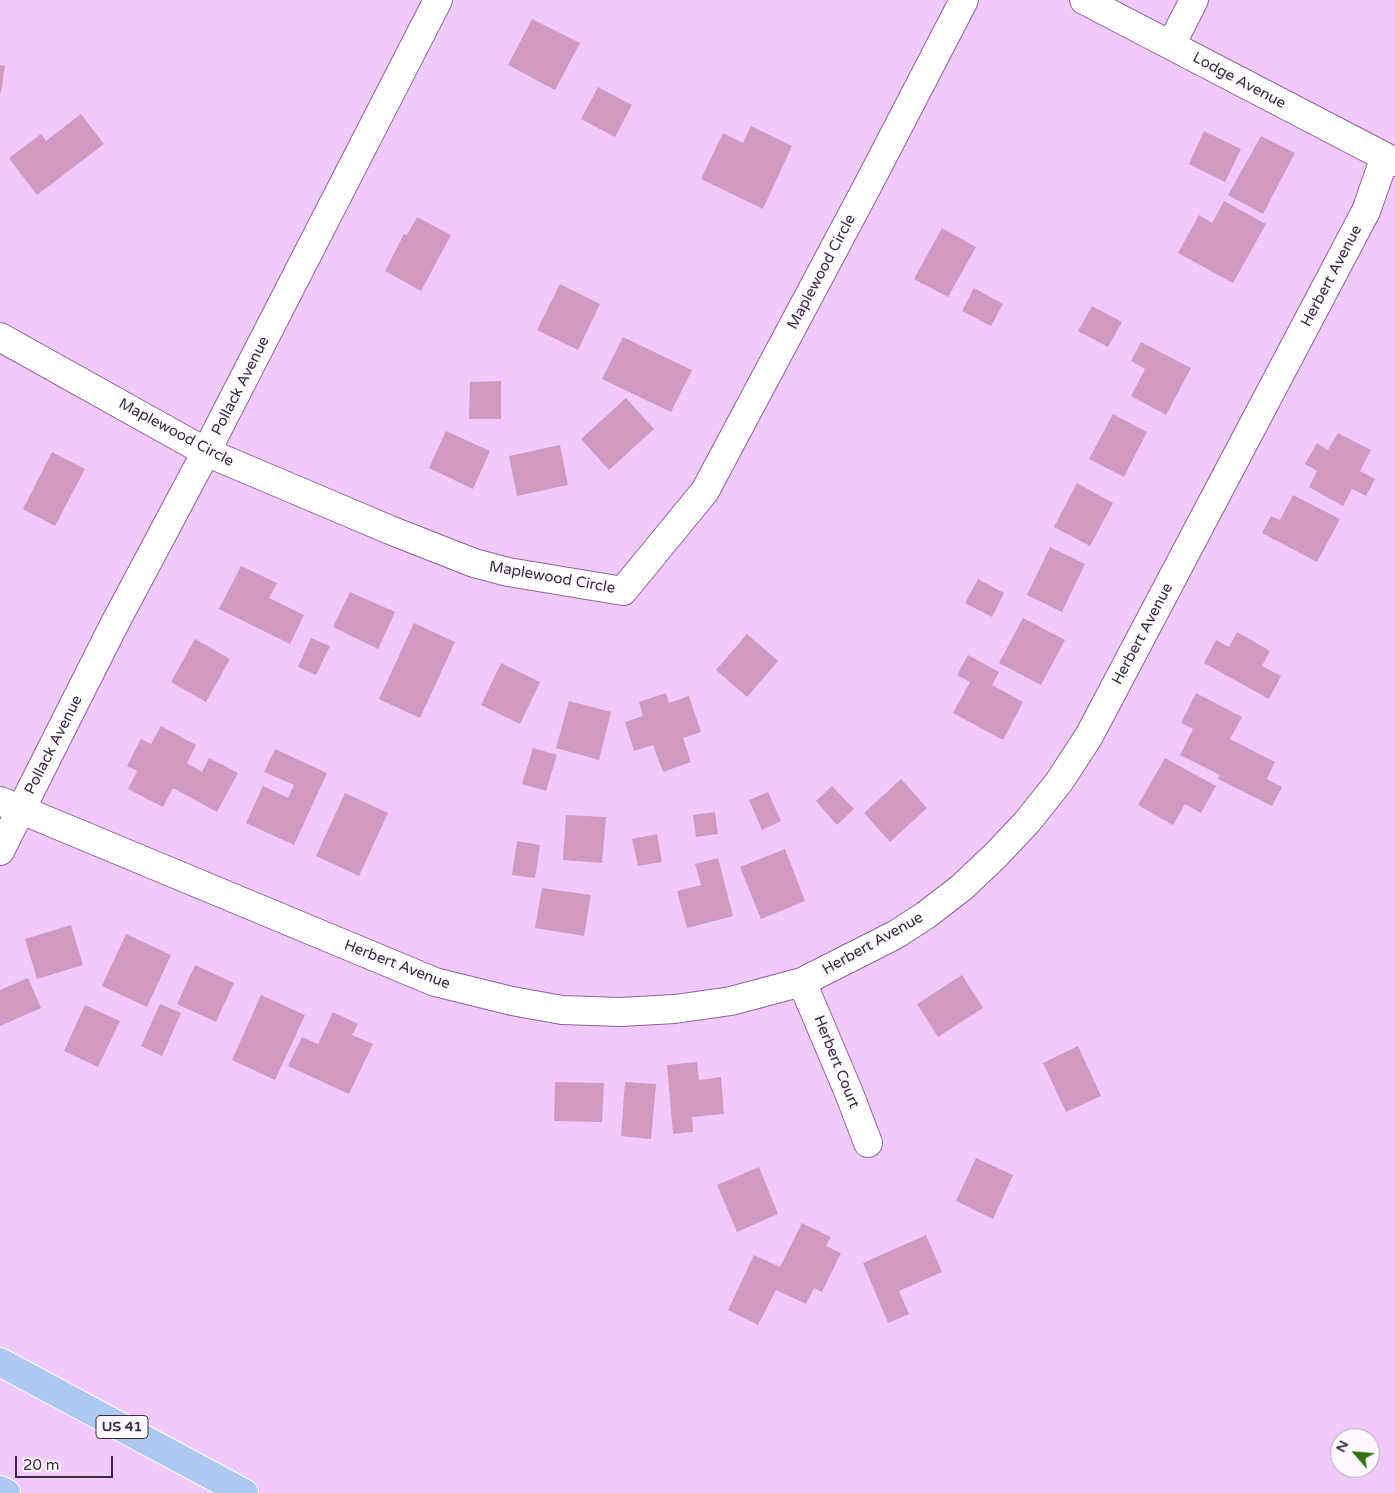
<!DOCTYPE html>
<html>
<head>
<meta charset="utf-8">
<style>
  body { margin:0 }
  #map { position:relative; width:1395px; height:1493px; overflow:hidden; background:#f1c9fd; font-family:"Varela Round",sans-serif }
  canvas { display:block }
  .north { position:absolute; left:1330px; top:1428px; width:50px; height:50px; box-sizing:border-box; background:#fdf9fe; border:1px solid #afa7b2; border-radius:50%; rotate:297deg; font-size:14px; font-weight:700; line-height:20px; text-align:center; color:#3a2b3f }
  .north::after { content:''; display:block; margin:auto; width:18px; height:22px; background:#2f7210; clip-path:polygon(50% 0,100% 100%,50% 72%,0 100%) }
  .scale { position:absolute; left:15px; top:1456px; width:98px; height:22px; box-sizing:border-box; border:2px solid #3a2b3f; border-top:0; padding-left:6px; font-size:15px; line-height:18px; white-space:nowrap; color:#3a2b3f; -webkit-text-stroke:4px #fdf9fe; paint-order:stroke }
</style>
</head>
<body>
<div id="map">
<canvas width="1395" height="1493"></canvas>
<div class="north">N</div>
<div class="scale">20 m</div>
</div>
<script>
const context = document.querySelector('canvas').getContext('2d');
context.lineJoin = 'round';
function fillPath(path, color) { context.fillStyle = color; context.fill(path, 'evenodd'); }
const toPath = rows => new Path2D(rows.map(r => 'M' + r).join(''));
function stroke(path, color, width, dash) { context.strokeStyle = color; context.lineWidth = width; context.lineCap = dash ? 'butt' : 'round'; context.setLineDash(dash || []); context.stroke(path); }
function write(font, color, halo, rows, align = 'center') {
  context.font = font + ' "Varela Round",sans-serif'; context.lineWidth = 4; context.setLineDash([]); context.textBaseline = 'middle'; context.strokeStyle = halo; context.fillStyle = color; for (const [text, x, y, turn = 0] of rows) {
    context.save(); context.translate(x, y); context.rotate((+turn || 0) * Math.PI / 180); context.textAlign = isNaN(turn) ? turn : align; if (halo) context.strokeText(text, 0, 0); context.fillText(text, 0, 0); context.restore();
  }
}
fillPath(toPath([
  [532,19,580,43,555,90,508,65],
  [0,65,5,66,1,93,0,93],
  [598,87,632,105,615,137,581,119],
  [81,114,104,144,37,195,9,158,41,134,46,141],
  [751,126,792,146,763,209,701,179,723,133,743,143],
  [1204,131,1241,149,1225,182,1189,164],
  [1261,136,1295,153,1263,214,1228,195],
  [1224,201,1266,224,1233,283,1178,253,1199,215,1212,223],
  [417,217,451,235,421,291,385,271,404,234,407,235],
  [942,228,976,247,948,297,914,279],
  [560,284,600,304,578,350,537,330],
  [974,288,1003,304,991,326,962,311],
  [1092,306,1122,322,1108,347,1078,331],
  [623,337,692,370,671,412,602,379],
  [1141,342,1191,368,1166,415,1131,396,1145,369,1131,361],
  [501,381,501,419,469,419,470,382],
  [626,398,654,429,609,470,581,439],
  [1113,414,1147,432,1124,477,1089,459],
  [446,431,490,451,473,489,429,468],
  [1338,433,1371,450,1360,471,1375,479,1366,496,1352,489,1343,506,1309,487,1317,471,1305,464,1317,443,1328,450],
  [560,445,568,485,517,496,509,456],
  [52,452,85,469,55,526,23,509],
  [1077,483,1113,503,1090,546,1054,527],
  [1293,495,1340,519,1317,562,1262,533,1271,516,1280,520],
  [1050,547,1085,564,1062,612,1027,595],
  [241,566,277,583,269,598,304,615,290,644,219,609],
  [978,579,1004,593,992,617,965,603],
  [350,592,395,612,378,649,333,627],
  [1023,618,1065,640,1041,685,999,663],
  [414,623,455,642,420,718,379,699],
  [1237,632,1270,651,1262,666,1281,676,1269,699,1204,663,1216,640,1229,647],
  [747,634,778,661,747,697,716,670],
  [311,638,330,646,316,675,298,667],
  [195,639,230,659,206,702,171,682],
  [968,655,999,672,992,685,1023,702,1003,740,953,713,970,682,957,675],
  [501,663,540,682,520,724,481,705],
  [666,693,669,703,689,696,701,732,683,738,691,762,663,772,653,745,634,751,625,722,643,716,639,702],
  [1196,693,1242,717,1230,739,1275,762,1267,779,1282,787,1272,806,1218,779,1220,775,1180,755,1193,729,1181,723],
  [569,701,611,712,599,760,556,748],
  [161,726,196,745,187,763,202,772,209,758,238,773,217,812,173,788,163,807,128,789,137,771,127,766,141,739,151,744],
  [533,748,557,755,546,791,522,784],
  [275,749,327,773,294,845,246,823,263,786,288,798,294,785,264,772],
  [1165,758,1216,786,1201,813,1185,804,1173,825,1138,805],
  [901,779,927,808,890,842,864,813],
  [832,786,854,809,837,825,816,801],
  [768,792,781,821,762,830,749,800],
  [345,793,388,813,359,876,316,856],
  [715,812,718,834,696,837,693,815],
  [566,815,606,817,602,863,563,860],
  [657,834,662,862,638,866,632,839],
  [517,841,540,845,535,878,512,875],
  [785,849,805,901,761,919,740,867],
  [718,858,733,916,687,928,677,891,701,885,695,864],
  [542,888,591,895,584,936,535,928],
  [71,925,83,965,37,979,25,939],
  [126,934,171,955,147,1007,102,986],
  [195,965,234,983,216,1022,177,1004],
  [962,975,983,1008,938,1037,917,1004],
  [28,978,41,1008,0,1026,0,990],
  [261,995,305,1015,275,1080,232,1060],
  [160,1004,181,1013,162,1056,141,1046],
  [85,1005,120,1021,98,1067,64,1051],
  [333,1012,358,1024,352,1035,373,1044,349,1094,288,1066,302,1037,318,1044],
  [1078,1046,1101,1096,1066,1112,1043,1063],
  [697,1062,699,1080,721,1077,724,1114,692,1117,693,1132,673,1134,667,1065],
  [555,1082,604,1083,602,1122,554,1121],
  [625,1082,656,1084,651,1139,621,1136],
  [976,1158,1013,1175,993,1219,956,1201],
  [759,1167,778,1214,737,1232,717,1185],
  [802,1223,831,1237,826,1246,841,1253,822,1292,814,1288,806,1304,776,1290,758,1325,728,1310,754,1255,780,1267],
  [926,1235,942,1272,899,1291,909,1314,888,1323,863,1263]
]), '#d09ac0');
const minor = toPath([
  [1084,0,1395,162],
  [1171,45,1194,0],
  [0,337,206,452,390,530,474,563,508,572,623,591,705,491,868,185,964,0],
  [0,801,435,982,512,1001,562,1010,620,1012,675,1009,731,1001,802,982,895,935,926,915,961,888,995,856,1027,822,1059,782,1089,736,1366,211,1385,157],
  [0,851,114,625,206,452,438,0],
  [802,982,849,1093,868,1143]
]);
const highway = toPath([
  [0,1362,244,1493],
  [0,1490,6,1493]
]);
stroke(minor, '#896594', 30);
stroke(highway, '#fff', 30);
stroke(minor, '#fff', 28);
stroke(highway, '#aec9f1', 28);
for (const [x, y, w] of [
  [122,1427,52]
]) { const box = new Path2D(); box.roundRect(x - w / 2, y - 11.5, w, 23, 4); context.fillStyle = '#fdf9fe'; context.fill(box); stroke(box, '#3a2b3f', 1); }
write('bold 14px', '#3a2b3f', null, [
  ["US 41",122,1427]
]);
write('15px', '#3a2b3f', '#fdf9fe', [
  ["Lodge Avenue",1239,81,28],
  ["Maplewood Circle",822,272,-62],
  ["Herbert Avenue",1332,276,-62],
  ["Pollack Avenue",241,386,-63],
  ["Maplewood Circle",176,433,28],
  ["Maplewood Circle",552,578,10],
  ["Herbert Avenue",1143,634,-62],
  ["Pollack Avenue",54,745,-63],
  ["Herbert Avenue",873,944,-29],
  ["Herbert Avenue",397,965,21],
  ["Herbert Court",836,1062,68]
]);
</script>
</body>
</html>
